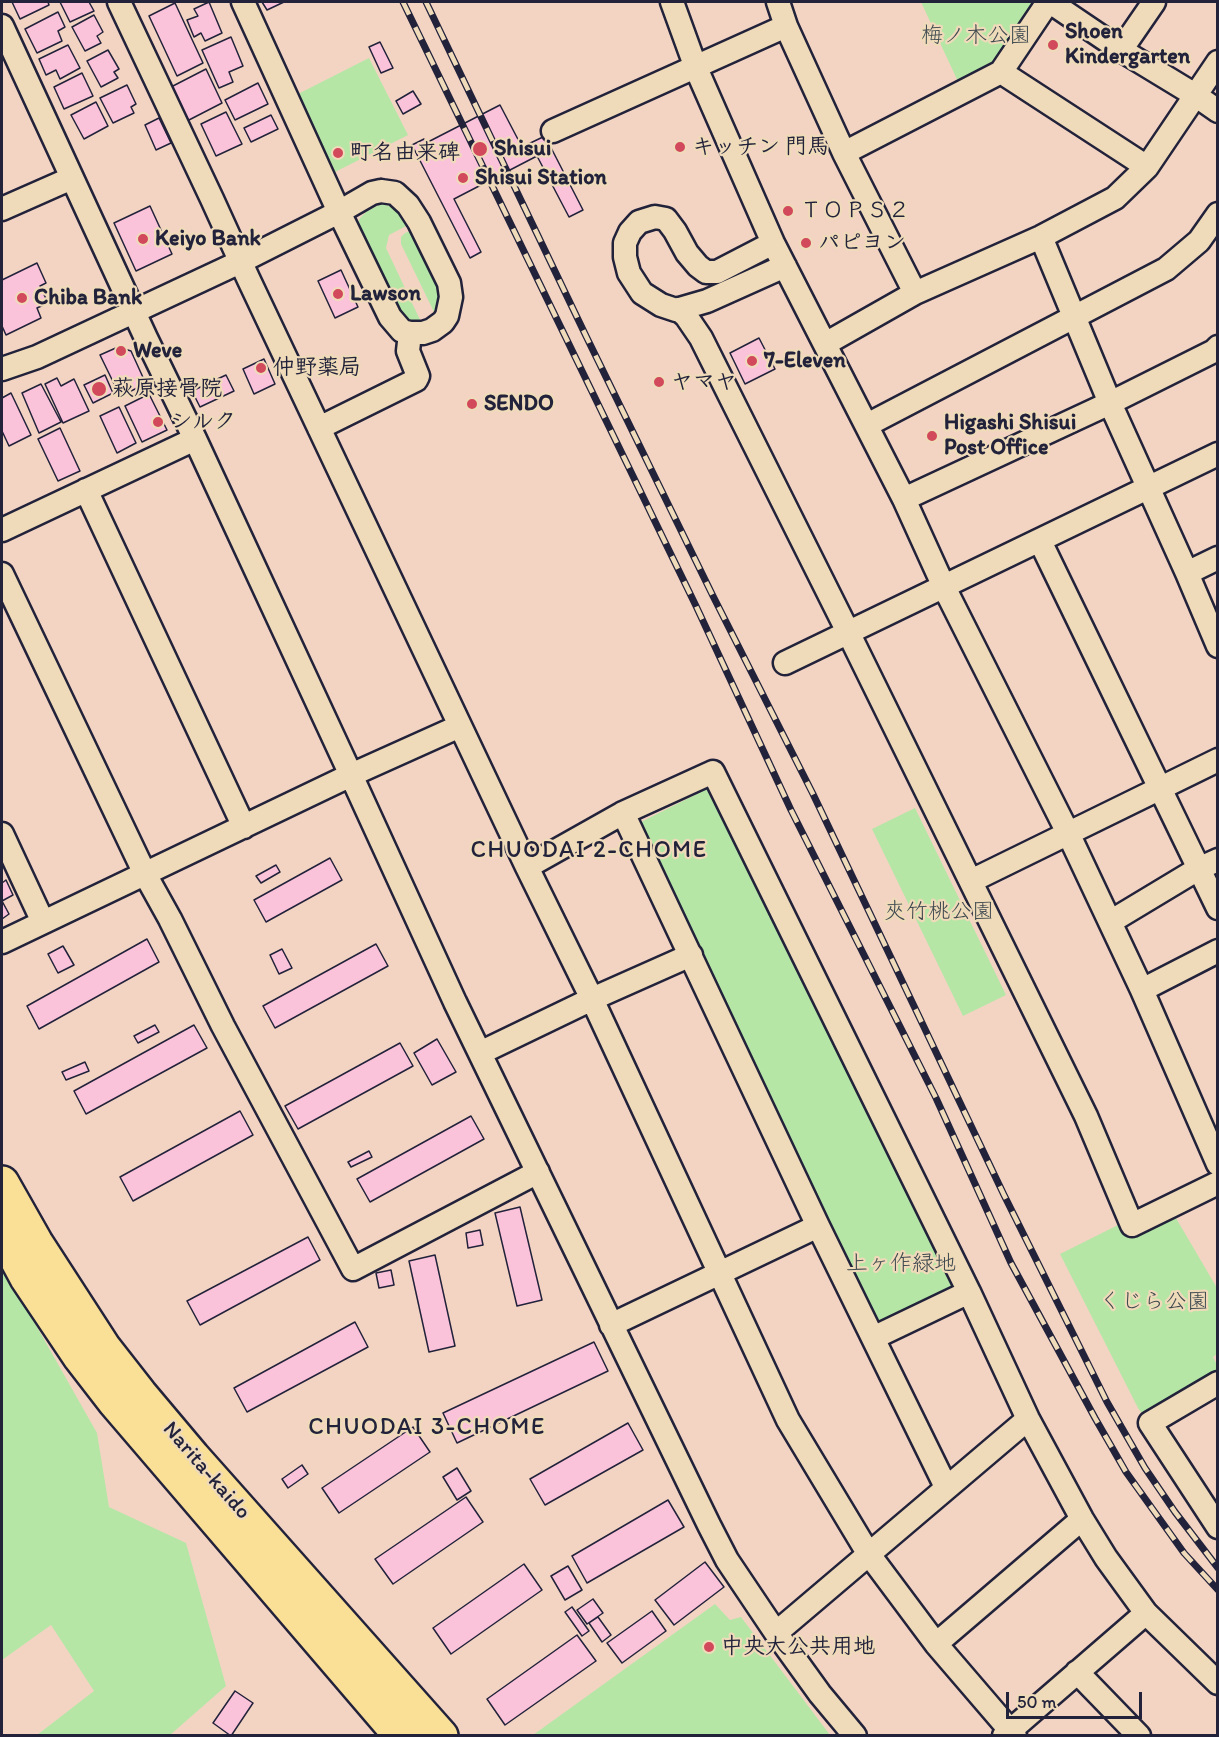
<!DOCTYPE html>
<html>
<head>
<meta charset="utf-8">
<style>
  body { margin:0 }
  #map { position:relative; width:1219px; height:1737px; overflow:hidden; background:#f3d4c3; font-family:Itim,sans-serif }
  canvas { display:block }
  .frame { position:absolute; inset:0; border:3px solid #22223b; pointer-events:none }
  .scale { position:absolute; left:1006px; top:1692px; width:136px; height:27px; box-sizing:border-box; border:3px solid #22223b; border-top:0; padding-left:8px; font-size:18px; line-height:21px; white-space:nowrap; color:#22223b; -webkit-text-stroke:4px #efdbb9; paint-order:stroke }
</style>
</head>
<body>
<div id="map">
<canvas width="1219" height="1737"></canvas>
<div class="frame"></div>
<div class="scale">50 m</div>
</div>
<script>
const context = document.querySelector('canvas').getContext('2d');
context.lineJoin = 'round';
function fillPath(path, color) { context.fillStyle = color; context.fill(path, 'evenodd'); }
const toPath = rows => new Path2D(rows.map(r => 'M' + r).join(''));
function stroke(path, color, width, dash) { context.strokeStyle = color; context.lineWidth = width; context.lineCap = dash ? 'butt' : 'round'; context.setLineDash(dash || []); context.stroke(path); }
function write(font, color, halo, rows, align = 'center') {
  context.font = font + ' Itim,"Klee One",sans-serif'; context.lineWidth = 4.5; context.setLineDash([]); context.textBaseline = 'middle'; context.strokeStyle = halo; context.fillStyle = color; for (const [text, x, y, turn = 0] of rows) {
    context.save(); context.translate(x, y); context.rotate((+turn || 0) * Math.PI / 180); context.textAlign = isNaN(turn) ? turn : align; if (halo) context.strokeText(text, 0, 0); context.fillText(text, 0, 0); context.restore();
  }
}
fillPath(toPath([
  [921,2,1038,2,997,68,961,88],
  [369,58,408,135,335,172,296,95],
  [381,204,395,207,400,211,408,225,389,235,386,248,422,324,410,324,402,320,357,225,360,218,367,211],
  [412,230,438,280,441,296,440,305,435,314,401,244,401,237,405,233],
  [711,787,969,1292,876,1324,637,824],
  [915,808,1006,995,963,1016,872,829],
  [1173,1213,1217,1288,1217,1354,1213,1357,1217,1365,1217,1378,1145,1418,1138,1408,1060,1254,1124,1222],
  [2,1270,20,1297,97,1433,109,1507,186,1543,226,1686,170,1735,37,1735,94,1691,51,1625,2,1660],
  [715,1604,730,1620,741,1617,830,1735,533,1735]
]), '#b5e6a6');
const building = toPath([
  [12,2,48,2,49,5,20,19,12,2],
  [60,2,89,2,94,11,70,22,60,2],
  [209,2,222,33,205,41,201,33,194,37,187,20,198,16,194,9,209,2],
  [262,2,284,2,267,10,262,2],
  [175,3,203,63,177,76,149,16,175,3],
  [58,12,65,27,58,31,62,41,37,53,25,29,58,12],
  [94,15,103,32,97,36,101,43,85,51,72,27,94,15],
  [231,37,243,66,229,72,233,82,219,88,202,50,231,37],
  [380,42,393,68,381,73,369,47,380,42],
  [68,45,80,68,60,79,56,70,46,75,39,59,68,45],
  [108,50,119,69,114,72,118,78,101,87,87,61,108,50],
  [206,69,222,103,187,121,171,87,206,69],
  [82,73,93,96,64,109,54,87,82,73],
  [258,83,268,104,235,120,225,100,258,83],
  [127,85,136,104,131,107,134,113,113,123,100,98,127,85],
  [413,91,421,104,403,114,396,101,413,91],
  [96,102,108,126,84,139,71,115,96,102],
  [500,105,522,147,545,136,583,210,569,217,537,156,454,199,481,252,470,258,412,145,424,139,426,143,500,105],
  [226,112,242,144,216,156,201,124,226,112],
  [271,115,278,129,251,142,244,128,271,115],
  [159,118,171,143,156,150,145,125,159,118],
  [150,206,172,254,136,271,114,223,150,206],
  [37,263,46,283,40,286,48,303,37,308,41,318,6,335,2,326,2,280,37,263],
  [341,270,358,307,335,318,318,281,341,270],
  [759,338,775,369,745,384,730,353,759,338],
  [118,347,131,351,146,384,120,396,100,355,118,347],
  [264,359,275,384,254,394,243,369,264,359],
  [105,375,113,393,93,403,84,385,105,375],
  [226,375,234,391,200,407,192,391,226,375],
  [57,378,61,386,74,379,89,411,63,423,45,384,57,378],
  [41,384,61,422,39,433,22,393,41,384],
  [11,393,31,435,9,446,2,431,2,398,11,393],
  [149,394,167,430,142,442,125,406,149,394],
  [119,407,136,443,117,453,100,416,119,407],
  [60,428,80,471,58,481,38,439,60,428],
  [330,858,342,880,266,922,254,900,330,858],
  [276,865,280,872,261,883,256,876,276,865],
  [6,880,13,895,2,901,9,914,2,919,2,883,6,880],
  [147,939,159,962,39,1029,27,1006,147,939],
  [376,944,388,966,275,1028,263,1006,376,944],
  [63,946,74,965,58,973,48,954,63,946],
  [282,949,292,968,279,974,270,955,282,949],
  [155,1025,159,1032,138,1043,134,1036,155,1025],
  [194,1025,207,1048,86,1114,74,1091,194,1025],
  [437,1039,456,1072,432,1085,414,1053,437,1039],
  [400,1043,413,1066,298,1129,285,1106,400,1043],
  [85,1062,89,1071,66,1080,62,1072,85,1062],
  [240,1111,253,1135,133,1201,120,1177,240,1111],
  [471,1116,484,1139,370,1202,357,1179,471,1116],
  [369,1151,372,1157,351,1167,348,1162,369,1151],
  [520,1207,542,1300,517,1306,495,1213,520,1207],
  [480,1230,483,1245,468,1248,466,1233,480,1230],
  [308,1237,320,1260,200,1325,187,1301,308,1237],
  [435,1255,455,1346,429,1352,409,1261,435,1255],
  [391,1270,394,1285,379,1288,376,1273,391,1270],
  [355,1322,368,1347,247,1412,234,1388,355,1322],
  [594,1342,608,1371,457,1443,443,1413,594,1342],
  [628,1423,643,1450,545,1505,530,1479,628,1423],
  [413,1427,430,1452,339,1513,322,1488,413,1427],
  [302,1465,308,1474,288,1488,282,1479,302,1465],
  [457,1468,471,1491,457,1500,443,1477,457,1468],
  [466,1497,483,1522,393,1584,375,1559,466,1497],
  [668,1500,684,1527,587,1583,572,1556,668,1500],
  [705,1562,724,1587,674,1625,655,1600,705,1562],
  [524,1564,542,1590,451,1654,433,1628,524,1564],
  [568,1566,582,1590,565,1600,551,1576,568,1566],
  [593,1599,603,1613,587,1624,577,1610,593,1599],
  [572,1607,589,1631,582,1636,565,1612,572,1607],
  [652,1611,666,1631,622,1663,607,1643,652,1611],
  [598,1617,611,1635,602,1642,589,1623,598,1617],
  [577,1635,596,1661,505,1725,487,1699,577,1635],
  [235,1691,253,1703,231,1736,213,1723,235,1691]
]);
fillPath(building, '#fbc3d9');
stroke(building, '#22223b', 1.5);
const minor = toPath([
  [119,2,212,199,248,278,527,867,592,999,788,1420,868,1553,936,1644,1015,1736],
  [672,2,696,68,773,243,904,499,944,587,1068,833,1142,990,1218,1164],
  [778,2,786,26,844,153,915,293],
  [1050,2,1121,50,1195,95,1218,111],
  [2,26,146,338,195,439,351,775,455,1002,709,1525,727,1560,776,1633,820,1694,855,1736],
  [1121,50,1154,2],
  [1001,72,1147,167],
  [553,131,786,26],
  [844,153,1001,72,1048,2],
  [381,191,395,193,408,205,419,222,449,283,451,297,447,316,443,322,432,330,423,333,410,333,402,331,390,317,339,212,372,193,381,191],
  [2,209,72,178],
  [1041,237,1110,403,1187,573,1218,646],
  [773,243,717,272,706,272,698,266,687,253,675,231,666,219,655,217,639,222,630,232,625,243,625,257,629,273,642,293,661,305,676,310,707,301,785,266],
  [678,309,686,316,701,338,848,632,1086,1116,1132,1225,1218,1183],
  [825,344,915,293,1041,237,1115,198,1147,167,1218,62],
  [2,369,37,357,240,262,339,212,243,2],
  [867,425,1166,269,1199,241,1218,214],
  [319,428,416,380,418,376,408,351,410,333],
  [86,490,244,827],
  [904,499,1110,403,1214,351,1218,347],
  [2,530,195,439],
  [1040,541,1218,908],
  [1187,573,1218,558],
  [2,574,145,874,170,919,223,1026,353,1269,538,1172],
  [785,663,1218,454],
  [623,813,818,1226,946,1487],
  [2,834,43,922],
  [527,867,623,813,713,772,969,1292],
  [971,881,1218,760],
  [1110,922,1198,869,1218,860],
  [2,942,351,775,460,726],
  [1142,990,1218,951],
  [480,1053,592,999,691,955],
  [611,1325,818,1226],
  [873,1338,969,1292,1028,1419,1082,1519,1106,1558,1146,1613,1218,1683],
  [1218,1383,1150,1423,1218,1527],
  [776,1633,1028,1419],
  [936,1644,1082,1519],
  [1077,1672,1139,1736],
  [1004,1736,1146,1613]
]);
const highway = toPath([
  [2,1183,36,1243,104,1348,140,1394,193,1457,441,1736],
  [2,1232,27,1278,80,1357,114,1401,401,1736]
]);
stroke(minor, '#22223b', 27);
stroke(highway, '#22223b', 38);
stroke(minor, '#efdbb9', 22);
stroke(highway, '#fadf96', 33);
const rail = toPath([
  [403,2,696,606,791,810,936,1098,1011,1263,1095,1418,1126,1472,1184,1553,1218,1590],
  [426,2,586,336,713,596,813,794,1004,1195,1107,1402,1145,1468,1175,1512,1218,1568]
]);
stroke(rail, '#22223b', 7);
stroke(rail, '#efdbb9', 4.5, [14]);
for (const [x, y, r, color] of [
  [1053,45,6,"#d1495b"],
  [680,147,6,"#d1495b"],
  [480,149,8,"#d1495b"],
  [338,153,6,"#d1495b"],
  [463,178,6,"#d1495b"],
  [788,211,6,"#d1495b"],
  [143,239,6,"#d1495b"],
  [806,243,6,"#d1495b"],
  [338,294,6,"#d1495b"],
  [22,298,6,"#d1495b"],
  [121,351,6,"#d1495b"],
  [752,361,6,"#d1495b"],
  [261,368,6,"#d1495b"],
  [659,382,6,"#d1495b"],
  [99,389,8,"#d1495b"],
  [472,404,6,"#d1495b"],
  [158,422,6,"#d1495b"],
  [932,436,6,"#d1495b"],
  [709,1647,6,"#d1495b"]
]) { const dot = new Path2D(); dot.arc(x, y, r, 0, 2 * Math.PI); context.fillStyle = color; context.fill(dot); stroke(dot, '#efdbb9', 2); }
write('bold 22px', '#22223b', '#efdbb9', [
  ["Shoen",1065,32],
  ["Kindergarten",1065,57],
  ["キッチン 門馬",692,147],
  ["Shisui",494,149],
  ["町名由来碑",350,153],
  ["Shisui Station",475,178],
  ["ＴＯＰＳ２",800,211],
  ["Keiyo Bank",155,239],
  ["パピヨン",818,243],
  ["Lawson",350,294],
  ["Chiba Bank",34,298],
  ["Weve",133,351],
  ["7-Eleven",764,361],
  ["仲野薬局",273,368],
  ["ヤマヤ",671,382],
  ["萩原接骨院",112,389],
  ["SENDO",484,404],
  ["シルク",170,422],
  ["Higashi Shisui",944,423],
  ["Post Office",944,448],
  ["中央大公共用地",721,1647]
], 'left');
write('22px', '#3f4950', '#efdbb9', [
  ["梅ノ木公園",976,36],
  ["夾竹桃公園",939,912],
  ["上ヶ作緑地",901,1264],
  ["くじら公園",1154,1302]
]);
write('22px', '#22223b', '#efdbb9', [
  ["Narita-kaido",206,1471,49]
]);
context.letterSpacing = '1.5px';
write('24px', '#22223b', '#efdbb9', [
  ["CHUODAI 2-CHOME",589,851],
  ["CHUODAI 3-CHOME",427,1428]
]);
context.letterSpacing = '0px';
</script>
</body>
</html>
